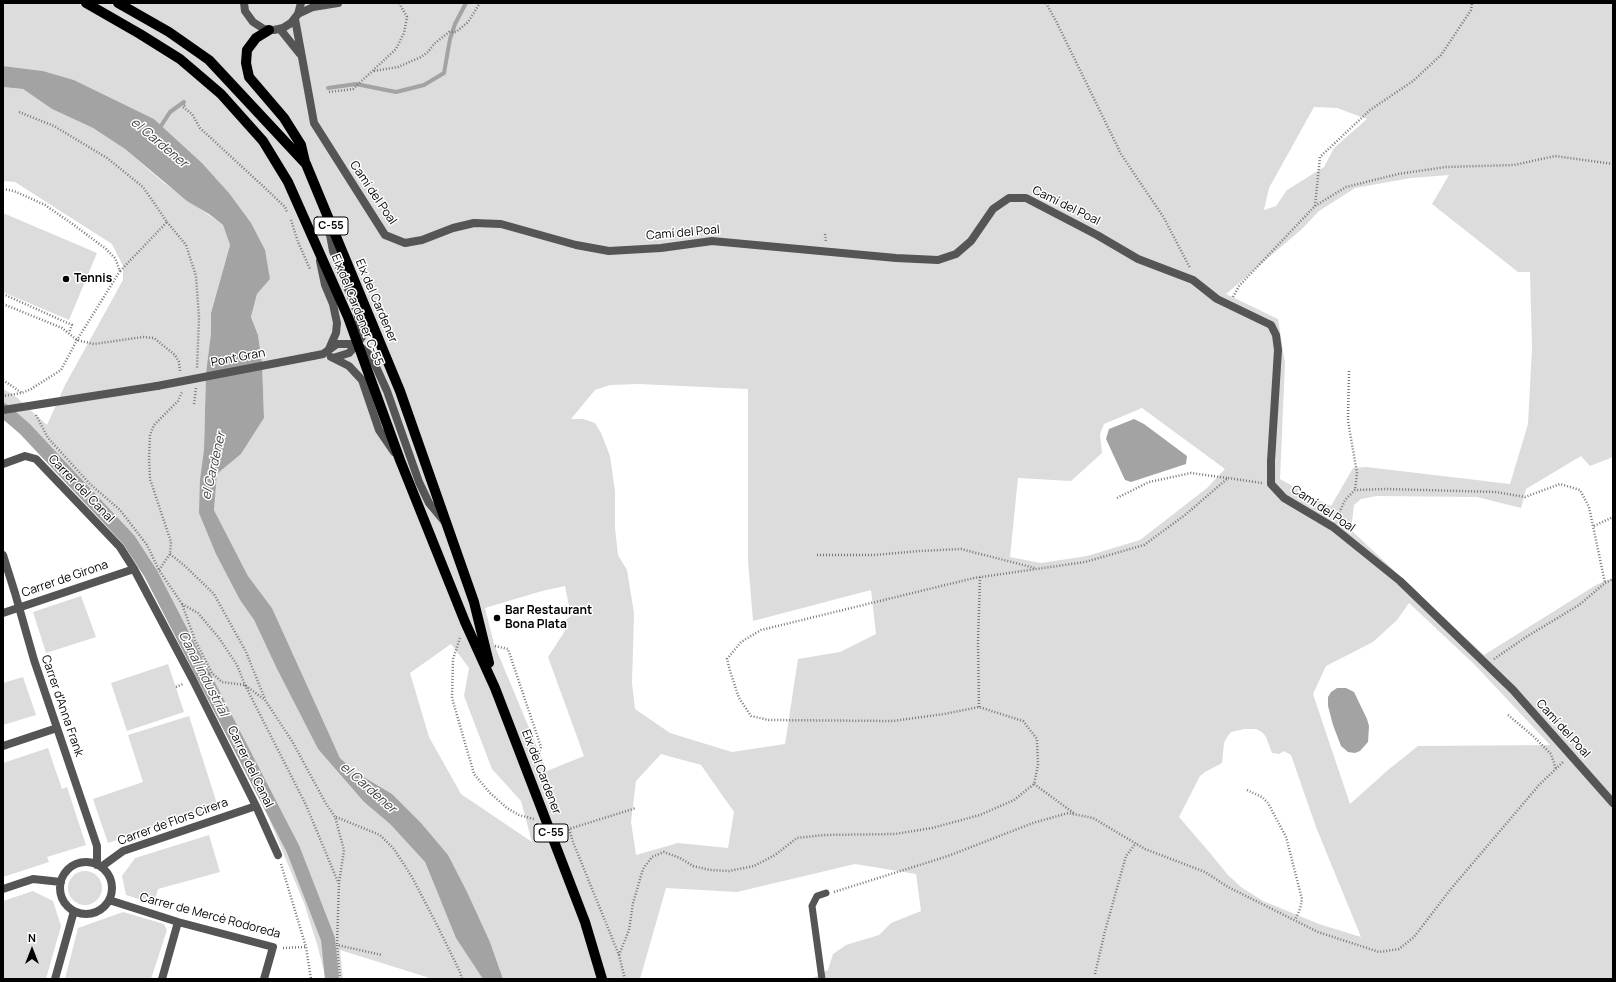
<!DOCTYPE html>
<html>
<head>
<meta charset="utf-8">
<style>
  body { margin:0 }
  #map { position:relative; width:1616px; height:982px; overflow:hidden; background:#fff; font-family:Manrope,sans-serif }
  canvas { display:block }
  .frame { position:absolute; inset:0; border:4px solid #000; pointer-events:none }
  .north { position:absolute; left:12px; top:930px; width:40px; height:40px; -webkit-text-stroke:3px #fff; paint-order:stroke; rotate:0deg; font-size:11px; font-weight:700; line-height:16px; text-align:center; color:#000 }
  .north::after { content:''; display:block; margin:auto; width:14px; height:18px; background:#000; clip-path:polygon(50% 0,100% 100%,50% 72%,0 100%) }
</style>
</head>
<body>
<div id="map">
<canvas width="1616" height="982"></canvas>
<div class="frame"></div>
<div class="north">N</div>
</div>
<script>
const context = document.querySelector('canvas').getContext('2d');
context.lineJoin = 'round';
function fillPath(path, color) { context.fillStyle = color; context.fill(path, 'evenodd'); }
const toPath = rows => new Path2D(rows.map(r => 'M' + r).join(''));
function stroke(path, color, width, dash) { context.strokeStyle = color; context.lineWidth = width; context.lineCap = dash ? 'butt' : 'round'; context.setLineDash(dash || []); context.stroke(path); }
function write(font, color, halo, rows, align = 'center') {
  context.font = font + ' Manrope,sans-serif'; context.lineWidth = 3; context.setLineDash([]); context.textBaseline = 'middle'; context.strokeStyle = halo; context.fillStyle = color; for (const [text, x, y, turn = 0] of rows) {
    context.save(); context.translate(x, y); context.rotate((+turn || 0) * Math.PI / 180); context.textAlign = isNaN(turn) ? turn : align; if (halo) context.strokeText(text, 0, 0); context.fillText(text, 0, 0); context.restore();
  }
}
fillPath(toPath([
  [3,3,1613,3,1613,457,1590,466,1581,456,1526,489,1521,508,1477,497,1377,496,1361,499,1354,505,1351,530,1484,655,1596,585,1613,578,1613,979,811,979,828,970,833,954,846,945,879,935,891,923,921,911,916,874,855,864,737,892,666,888,640,979,503,979,490,942,479,919,392,794,354,771,340,758,272,608,248,576,214,510,217,474,241,454,264,418,262,362,258,335,251,317,257,294,270,279,229,193,202,163,154,119,74,80,43,71,3,66],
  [1314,107,1337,108,1367,119,1334,148,1324,167,1287,190,1276,206,1264,210,1269,188],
  [1449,175,1432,204,1518,272,1530,272,1532,348,1528,424,1510,484,1366,467,1353,468,1331,506,1312,497,1280,479,1285,363,1278,319,1226,294,1302,229,1319,211,1355,188,1411,178],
  [638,384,748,389,748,561,753,621,871,590,876,634,840,652,798,659,785,744,732,752,670,733,635,709,632,683,634,613,627,570,618,555,615,528,615,491,610,456,601,433,595,423,583,419,571,419,595,390,610,385],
  [1142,408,1225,469,1207,488,1140,540,1087,556,1041,563,1010,557,1018,478,1071,481,1102,453,1100,434,1104,424],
  [565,586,571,616,564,621,565,631,548,657,584,756,547,771,494,644,485,608,542,591],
  [1409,603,1474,664,1550,745,1418,746,1388,770,1350,804,1313,694,1326,666,1373,642,1397,620],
  [451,644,469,668,464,696,492,769,521,801,532,842,461,794,429,737,410,673],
  [1244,729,1256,729,1262,732,1266,737,1272,753,1279,754,1284,751,1291,755,1316,827,1361,937,1319,924,1263,901,1241,887,1228,875,1210,853,1179,817,1200,776,1205,772,1222,763,1224,743,1227,737,1231,732],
  [661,754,701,765,734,812,728,848,678,843,636,855,631,822,636,781],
  [3,87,23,89,52,109,93,128,125,149,164,183,223,225,230,245,211,313,211,333,206,373,204,449,200,479,240,600,254,620,277,669,318,749,364,802,390,824,425,862,440,899,483,979,433,979,340,950,343,979,326,979,317,944,304,903,262,802,155,588,124,541,21,429,3,416,3,389,14,395,47,425,65,385,123,280,123,266,112,244,15,182,3,181],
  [3,213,97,253,69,320,3,292],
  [81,596,96,637,46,653,33,612],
  [168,664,184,712,127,731,111,683],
  [23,677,36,715,3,725,3,683],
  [189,716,218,807,108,843,93,799,143,782,128,735],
  [48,748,62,789,67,787,86,845,47,857,49,862,3,877,3,763],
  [209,835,220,872,158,889,154,904,126,895,122,876,135,858],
  '68 888a17 17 0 1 1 34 0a17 17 0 1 1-34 0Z',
  [33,891,53,901,61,926,46,979,3,979,3,901],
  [123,912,164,924,167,930,151,979,65,979,78,928]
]), '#dcdcdc');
fillPath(toPath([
  [3,66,43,71,74,80,154,119,202,163,229,193,251,223,265,250,270,279,257,294,251,317,258,335,262,362,264,418,241,454,217,474,214,510,248,576,272,608,340,758,354,771,392,794,421,823,448,855,467,892,490,942,503,979,483,979,456,938,425,862,390,824,364,802,318,749,277,669,254,620,240,600,216,554,199,513,200,479,204,449,206,373,211,333,211,313,230,245,223,225,209,214,187,201,125,149,93,128,52,109,23,89,3,87],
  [1134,419,1144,424,1187,456,1186,464,1131,482,1125,480,1106,439,1109,429],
  [1337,688,1346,688,1354,692,1367,719,1369,726,1368,742,1360,751,1355,753,1348,752,1341,746,1333,725,1328,706,1328,697,1331,692]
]), '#a3a3a3');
stroke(toPath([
  [328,88,356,84,396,92,424,85,444,73,450,39,455,24,466,3],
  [159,129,170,112,184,102]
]), '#a3a3a3', 4);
stroke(toPath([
  [3,410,25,429,129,540,151,574,293,849,328,939,332,979]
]), '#a3a3a3', 14);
const primary = toPath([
  [86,3,140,34,180,59,221,94,263,141,288,182,348,317,400,460,465,622,495,688,585,922,602,979],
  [118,3,169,32,209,60,306,164,400,391,474,602,489,663],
  [269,30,256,38,247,50,246,63,249,77,284,118,301,145,305,162]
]);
stroke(primary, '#dbdbdb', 12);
stroke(toPath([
  [1046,3,1056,21,1121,154,1164,218,1190,268],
  [374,71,398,67,421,57,428,52,434,44,449,32,456,32,468,22,480,3],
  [329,92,353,89,396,49,404,33,407,17,399,3],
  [185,105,183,107,192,114,200,128,265,188,285,207,287,212],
  [19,112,54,126,107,158,143,187,167,222,120,271],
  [3,189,14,191,45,205,74,225,106,249,115,258,120,271,77,340,61,370,31,389,22,393,3,396],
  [1315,206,1346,187,1398,174,1446,167,1514,165,1555,156,1613,164],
  [291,220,298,242,310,269],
  [167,222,186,245,196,276,199,318,197,369],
  [825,234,826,242],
  [3,294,72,325,69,333],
  [1233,297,1239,286,1315,206,1320,157,1370,110,1413,81,1441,55,1471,10,1472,3],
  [3,304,62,328,77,340,94,344,143,337,154,338,175,355,179,362,180,371],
  [1349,371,1348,421,1357,473,1355,490],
  [3,380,22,393],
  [194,404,196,388],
  [36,415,48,438,90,484,120,510,147,545,159,570,182,604,195,640,212,673,222,682,245,685,265,700,292,741,325,802,335,817,344,850,339,883,337,945],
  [1117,498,1149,482,1191,473,1227,478],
  [1337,518,1345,500,1355,490,1386,489,1496,492,1525,497,1560,484,1580,490,1589,507,1605,583],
  [1594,526,1613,517],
  [170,554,185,566,214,594,246,652,265,699],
  [817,555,874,555,920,551,961,549,1035,568],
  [159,570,170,554,171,542,150,479,149,458,150,435,154,425,178,401,182,392],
  [182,604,198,613,219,638,237,665,245,685,306,805,338,882],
  [460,638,453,659,452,698,474,774,490,793,507,808,519,815,534,819],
  [495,646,508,649,541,747,536,763],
  [1494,659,1526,637,1579,605,1605,583,1613,579],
  [203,676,212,673],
  [176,687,183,684],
  [979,707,978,642,980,577],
  [1508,715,1533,736,1551,754,1556,769],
  [1034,784,1075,814],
  [1247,790,1262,797,1268,803,1286,837,1302,899,1300,909,1295,920],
  [336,817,380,835,394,849,412,877,438,927,460,972,462,979],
  [281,864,306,947,311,979],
  [834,892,948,856,1033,823,1068,813,1093,818,1145,849,1205,872,1228,887,1318,932,1379,952,1399,949,1414,937,1450,890,1539,785,1563,762],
  [283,948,306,947],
  [619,955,629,930,633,903,643,869,652,857,664,852,680,858,693,866,710,870,729,871,754,866,775,855,797,838,824,835,895,834,932,828,980,815,1014,800,1034,784,1038,765,1037,739,1023,721,979,707,944,714,893,721,769,720,751,716,739,698,730,671,727,659,741,642,761,630,974,578,1085,562,1144,545,1185,515,1228,478,1262,483],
  [1095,974,1105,931,1126,856,1136,843],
  [340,979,337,945,382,955],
  [625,979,619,955,573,842,569,829,636,808]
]), '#777', 2.5, [1, 2]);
stroke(toPath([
  [822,979,812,906,817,896,826,893]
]), '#555', 7);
stroke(toPath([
  [244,3,245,11,253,22,264,29,274,30,283,28,291,23,298,14,301,3],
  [298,14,313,7,338,3],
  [295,19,314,123,385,235,405,243,422,240,453,228,474,223,501,224,576,245,609,251,661,248,712,241,896,258,938,260,956,254,971,241,993,209,1009,198,1026,198,1097,235,1138,259,1193,280,1217,299,1271,325,1276,335,1278,350,1271,461,1271,484,1284,498,1333,527,1400,581,1513,690,1613,803],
  [280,29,300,54],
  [3,464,25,456,36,459,120,547,134,569,193,680,256,806,278,855],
  [3,555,15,593,34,660,97,846,97,865],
  [3,613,134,569],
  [3,746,57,728],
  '60 888a26 26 0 1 1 52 0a26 26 0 1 1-52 0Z',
  [101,867,123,851,256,806],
  [3,889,33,879,61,882],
  [109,900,178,922,273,947,264,979],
  [55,979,74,911],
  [162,979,178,922]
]), '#555', 8);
stroke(toPath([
  [328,224,333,251,357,312,362,337,357,344,349,353,333,358],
  [320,261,325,285,333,304,337,323,336,333,329,349],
  [313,356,323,354,337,344,357,344,371,356,387,391,419,482,429,503,444,521],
  [331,357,349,366,362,380,379,430,394,452],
  [3,410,157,386]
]), '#555', 8);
stroke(primary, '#000', 10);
stroke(toPath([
  [157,386,313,356]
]), '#555', 8);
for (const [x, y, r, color] of [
  [66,279,4,"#000"],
  [497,618,4,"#000"]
]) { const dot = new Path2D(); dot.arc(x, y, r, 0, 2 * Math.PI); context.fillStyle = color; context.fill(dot); stroke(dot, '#fff', 1.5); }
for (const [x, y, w] of [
  [331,226,34],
  [551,833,34]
]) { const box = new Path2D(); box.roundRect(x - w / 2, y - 9, w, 18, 3); context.fillStyle = '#fff'; context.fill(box); stroke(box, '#000', 1); }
write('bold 11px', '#000', null, [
  ["C-55",331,226],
  ["C-55",551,833]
]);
write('12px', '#000', '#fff', [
  ["Camí del Poal",373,193,56],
  ["Camí del Poal",1066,206,26],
  ["Camí del Poal",683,233,-5],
  ["Eix del Cardener",376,301,67],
  ["Eix del Cardener C-55",357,310,68],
  ["Pont Gran",238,358,-11],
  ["Carrer del Canal",81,489,46],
  ["Camí del Poal",1323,509,34],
  ["Carrer de Girona",65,579,-19],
  ["Carrer d'Anna Frank",62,706,71],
  ["Camí del Poal",1563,729,48],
  ["Carrer del Canal",250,767,64],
  ["Eix del Cardener",541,772,69],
  ["Carrer de Flors Cirera",173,822,-20],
  ["Carrer de Mercè Rodoreda",210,916,15]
]);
write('bold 12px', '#000', '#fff', [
  ["Tennis",74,279],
  ["Bar Restaurant",505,611],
  ["Bona Plata",505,625]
], 'left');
write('italic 13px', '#444', '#fff', [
  ["el Cardener",159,143,40],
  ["el Cardener",214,466,-77],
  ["Canal industrial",203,674,63],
  ["el Cardener",368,788,41]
]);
</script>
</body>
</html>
